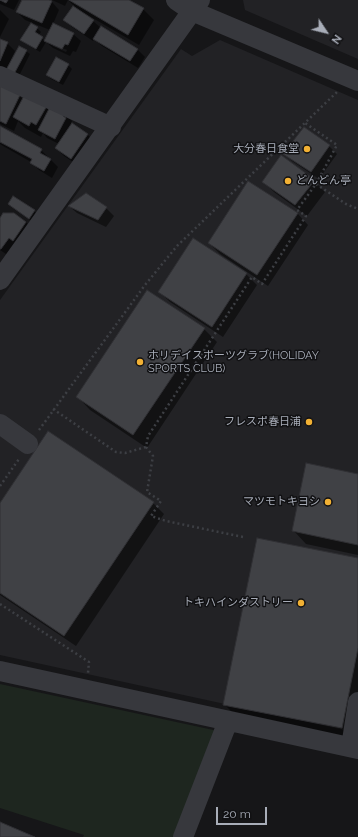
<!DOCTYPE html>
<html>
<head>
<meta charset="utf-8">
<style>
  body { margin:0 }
  #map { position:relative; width:358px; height:837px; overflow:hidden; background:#161618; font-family:Raleway,sans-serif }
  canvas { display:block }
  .north { position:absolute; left:306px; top:12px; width:40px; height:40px; -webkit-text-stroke:3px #111113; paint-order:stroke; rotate:125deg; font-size:11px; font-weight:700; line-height:16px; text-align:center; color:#a8adb8 }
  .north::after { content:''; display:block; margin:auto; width:14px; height:18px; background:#a8adb8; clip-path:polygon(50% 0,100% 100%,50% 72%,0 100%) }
  .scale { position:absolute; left:216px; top:807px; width:51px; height:18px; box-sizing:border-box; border:2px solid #a8adb8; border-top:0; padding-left:5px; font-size:12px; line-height:14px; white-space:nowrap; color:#a8adb8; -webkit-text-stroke:3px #111113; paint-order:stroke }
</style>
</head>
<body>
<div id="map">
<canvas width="358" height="837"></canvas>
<div class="north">N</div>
<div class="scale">20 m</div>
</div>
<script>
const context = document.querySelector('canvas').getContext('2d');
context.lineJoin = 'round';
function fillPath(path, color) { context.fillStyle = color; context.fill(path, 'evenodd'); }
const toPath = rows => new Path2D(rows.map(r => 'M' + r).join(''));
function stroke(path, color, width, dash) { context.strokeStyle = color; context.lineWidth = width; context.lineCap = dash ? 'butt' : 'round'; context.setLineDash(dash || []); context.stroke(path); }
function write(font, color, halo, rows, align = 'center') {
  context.font = font + ' Raleway,"Noto Sans JP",sans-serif'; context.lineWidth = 3; context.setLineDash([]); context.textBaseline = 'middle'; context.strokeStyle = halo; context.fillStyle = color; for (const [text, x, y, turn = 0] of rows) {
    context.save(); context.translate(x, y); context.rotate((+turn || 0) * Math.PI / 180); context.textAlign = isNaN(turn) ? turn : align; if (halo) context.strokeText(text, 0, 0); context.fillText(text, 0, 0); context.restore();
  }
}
fillPath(toPath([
  [243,0,358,0,358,59,245,10],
  [220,40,358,100,358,733,0,655,0,300,181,49,192,56]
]), '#222225');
fillPath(toPath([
  [0,684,218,731,178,837,83,837,84,835,0,808]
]), '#1e261f');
fillPath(toPath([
  [0,0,19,0,14,10,0,4],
  [23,0,47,0,52,2,59,10,53,24,73,34,81,41,76,52,73,51,70,56,53,48,46,42,40,52,25,43,22,40,37,28,41,32,38,36,45,41,50,30,25,20,17,12],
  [53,44,67,50,66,52,53,46],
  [52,0,127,0,143,9,154,20,139,45,84,13,83,14,93,21,101,28,137,49,145,57,138,68,102,46,94,39,93,41,72,27,64,20,74,6,68,0,65,6],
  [0,10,9,19,0,37],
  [0,40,7,43,15,51,11,60,12,61,20,47,30,54,18,78,0,71],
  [68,65,72,69,63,85,51,79,47,75],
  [0,86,20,96,23,100,64,113,72,121,71,124,72,125,88,135,95,143,79,166,64,156,56,148,59,144,47,138,43,133,41,137,25,128,18,121,14,131,0,124],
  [0,128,41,150,58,167,52,178,39,170,31,162,3,146,0,144],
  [329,146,337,154,319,179,292,161,285,153],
  [263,181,314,181,325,192,307,216,274,192],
  [249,182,298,214,308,225,268,286,220,254,209,243],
  [86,194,106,208,114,216,106,227,77,213,69,206],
  [9,204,34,211,38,215,33,222],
  [0,219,26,222,33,230,9,256,0,250],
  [246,274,257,285,223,337,170,302,159,291],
  [204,329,217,342,147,448,90,410,77,396],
  [358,475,358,555,306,544,293,530],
  [153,503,164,514,76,646,0,595,0,505],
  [358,559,358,712,353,739,235,715,224,704]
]), '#0007');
const building = toPath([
  [0,0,8,0,6,3,0,0],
  [22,0,49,0,52,1,42,23,16,12,22,0],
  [69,0,129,0,144,8,128,35,69,0],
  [73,6,94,20,84,34,63,20,73,6],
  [31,23,38,27,35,32,43,37,36,49,20,40,31,23],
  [53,23,74,33,68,45,65,44,62,49,44,41,53,23],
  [101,26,138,49,130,61,93,39,101,26],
  [0,39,8,42,0,61,0,39],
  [19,46,27,50,14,74,6,70,19,46],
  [56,57,69,64,59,82,46,75,56,57],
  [0,85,20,95,6,124,0,121,0,85],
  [26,92,48,104,36,125,31,122,29,126,13,117,26,92],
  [51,105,65,112,63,116,66,118,55,139,38,130,51,105],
  [72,123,88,134,71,159,55,148,72,123],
  [0,126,42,149,40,153,51,159,44,171,30,163,32,159,0,142,0,126],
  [304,127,330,145,311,172,283,154,304,127],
  [281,155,315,180,295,205,262,182,281,155],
  [248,181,298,213,257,275,208,243,248,181],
  [86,193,107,207,98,220,68,206,86,193],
  [13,196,35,210,29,219,8,204,13,196],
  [3,213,14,213,26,222,13,241,9,238,1,249,0,249,0,218,3,213],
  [193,238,247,273,212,327,158,292,193,238],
  [147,290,205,328,133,435,76,397,147,290],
  [48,431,154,502,64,636,0,593,0,503,48,431],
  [306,463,358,474,358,545,292,531,306,463],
  [257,538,358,558,358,648,342,728,223,705,257,538],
  [0,822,35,837,0,837,0,822]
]);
fillPath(building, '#404145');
stroke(building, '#303034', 1);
stroke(toPath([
  [316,184,346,204,358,209],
  [53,409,116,452,125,453,146,447],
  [39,430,145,285,177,246,337,92],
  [0,486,19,459],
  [243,537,166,521,151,516,161,501,147,492,153,456,146,447,148,436,252,277,262,284,306,216,297,210,316,184,337,145,305,123],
  [0,604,89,662,88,673]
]), '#3d3f44', 2.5, [2, 3]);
stroke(toPath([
  [176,0,192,11,358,81],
  [0,76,111,127],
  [0,280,200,0],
  [0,424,28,444],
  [0,671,358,749],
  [351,747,358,702],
  [183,837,228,721]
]), '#37383d', 20);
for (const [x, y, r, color] of [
  [307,149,4,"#f2b134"],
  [288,181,4,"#f2b134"],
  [140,362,4,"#f2b134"],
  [309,422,4,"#f2b134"],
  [328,502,4,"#f2b134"],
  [301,603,4,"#f2b134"]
]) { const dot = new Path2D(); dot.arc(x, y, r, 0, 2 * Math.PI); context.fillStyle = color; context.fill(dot); stroke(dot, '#111113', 1.5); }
write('11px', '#a8adb8', '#111113', [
  ["大分春日食堂",299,149],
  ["どんどん亭",296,181,"left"],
  ["ホリデイスポーツグラブ(HOLIDAY",148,356,"left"],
  ["SPORTS CLUB)",148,369,"left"],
  ["フレスポ春日浦",301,422],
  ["マツモトキヨシ",320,502],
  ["トキハインダストリー",293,603]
], 'right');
</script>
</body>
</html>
